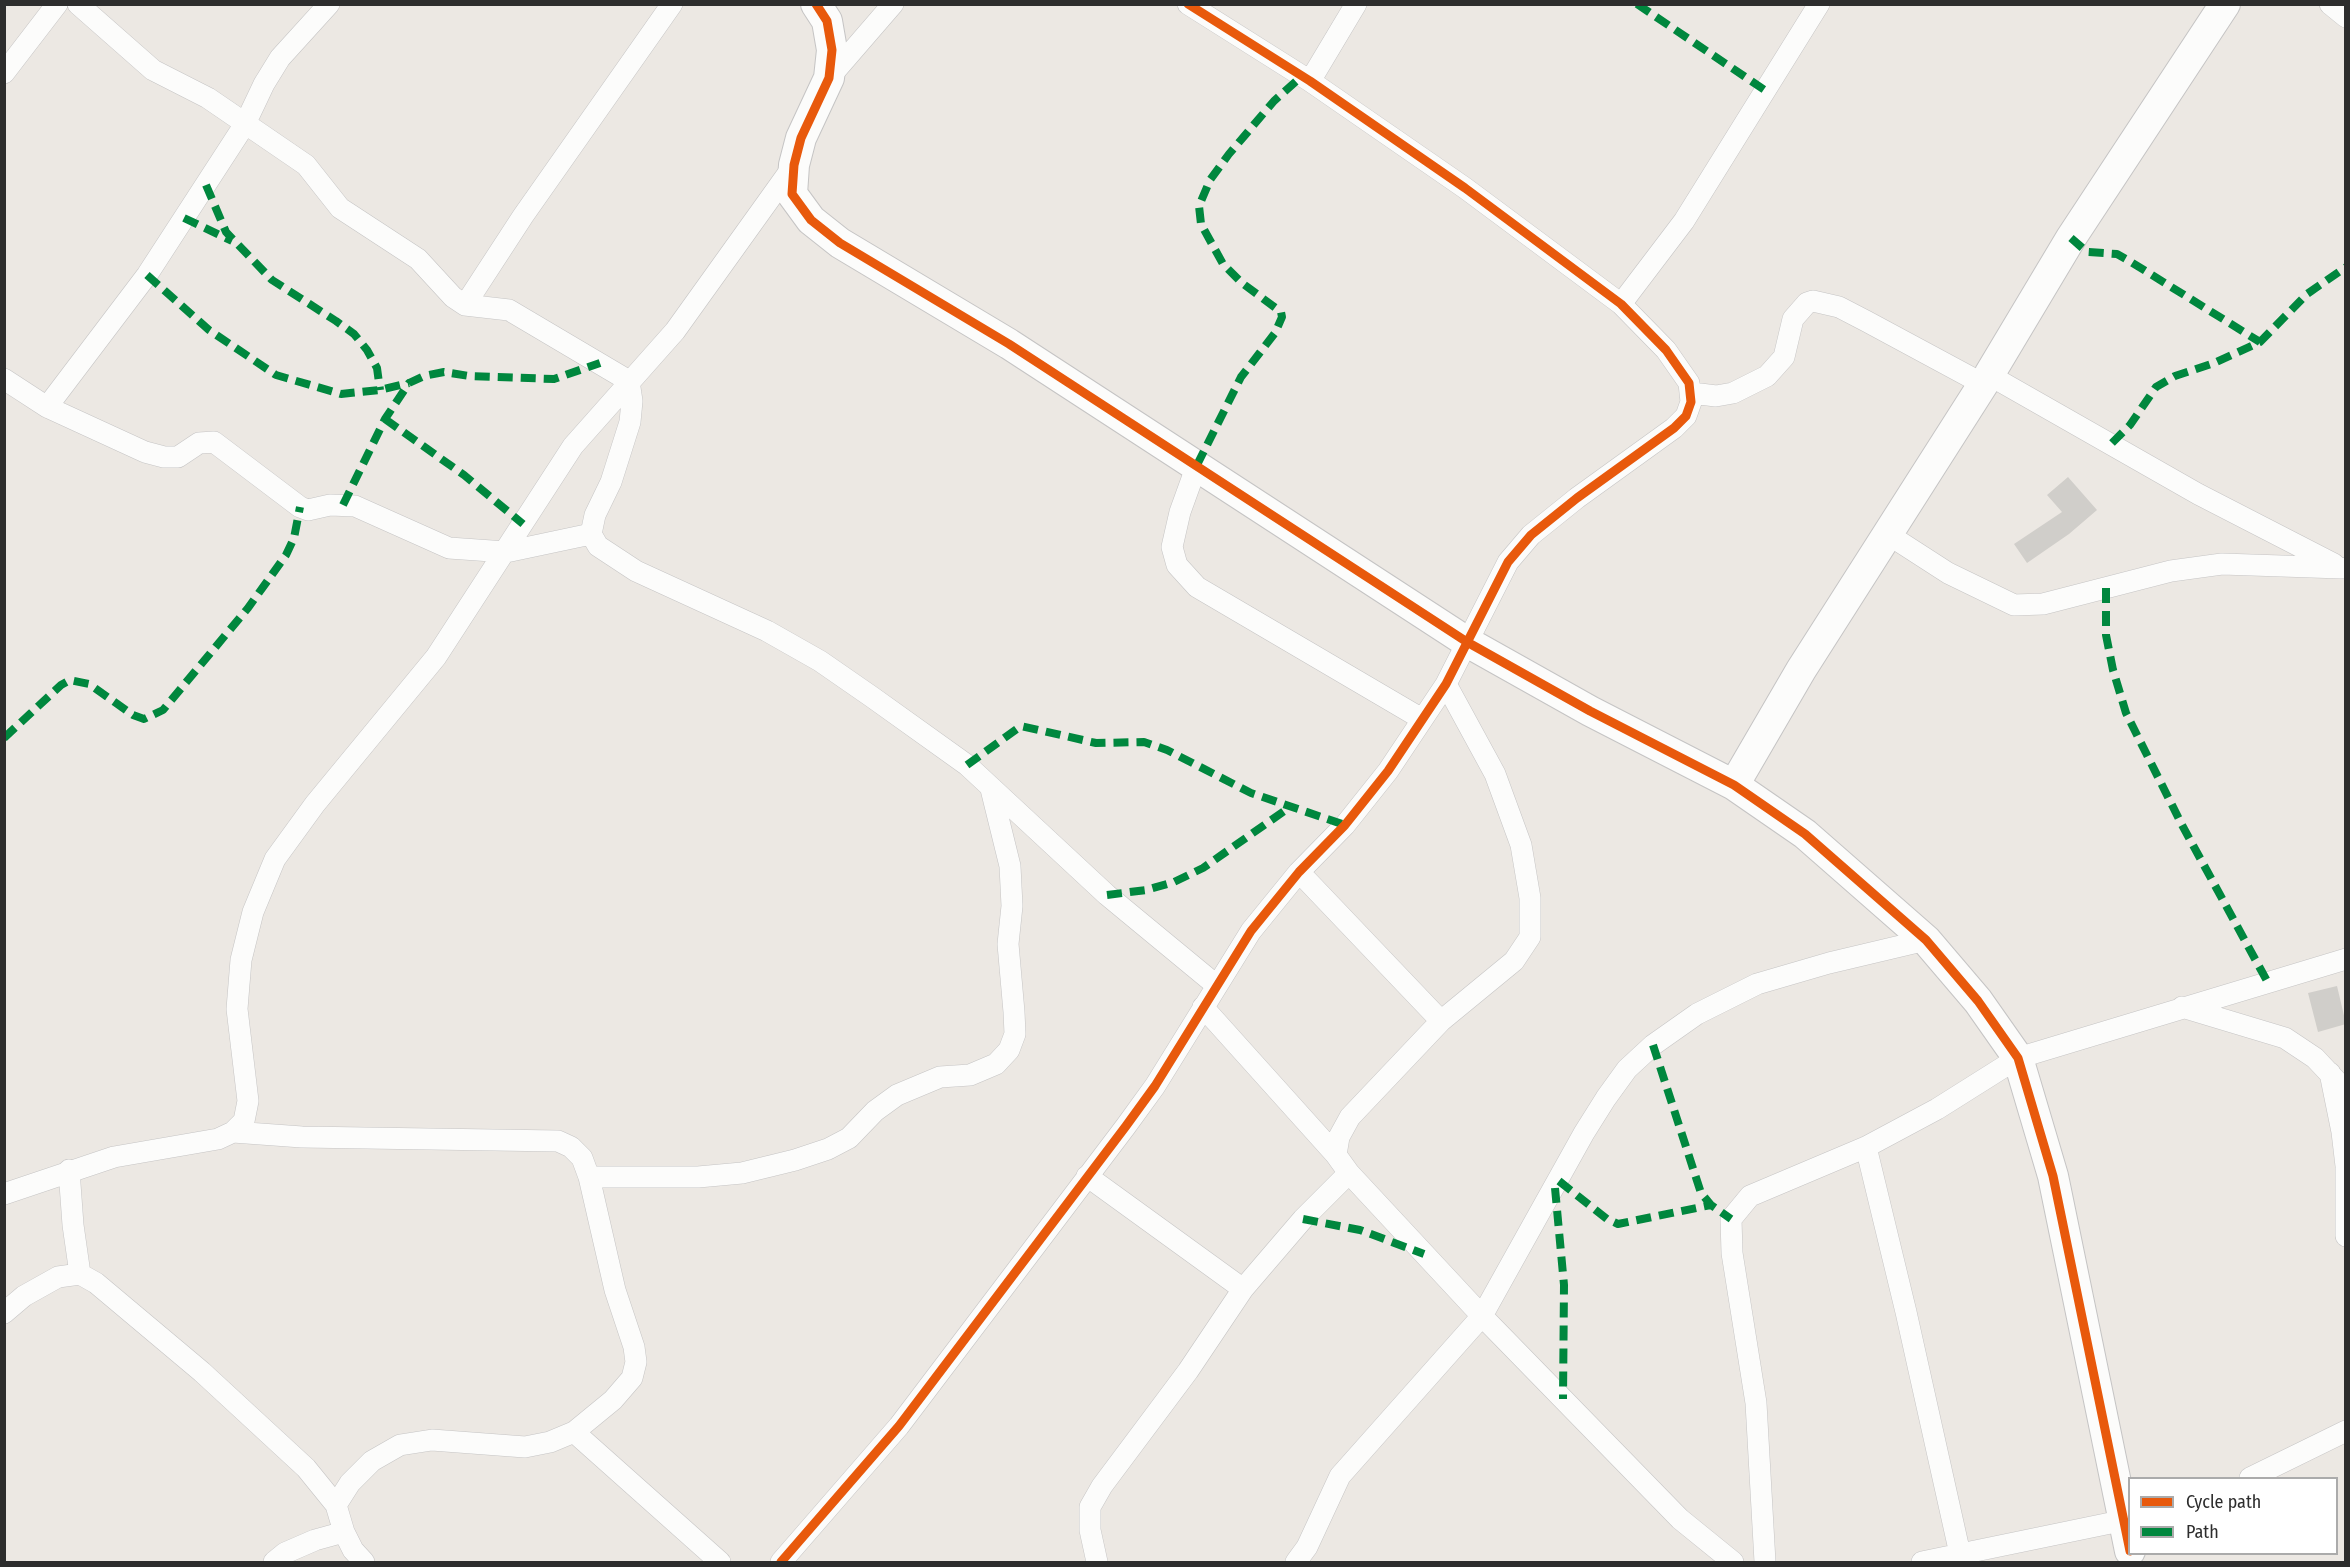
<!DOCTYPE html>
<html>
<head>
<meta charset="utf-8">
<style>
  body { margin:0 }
  #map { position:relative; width:2350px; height:1567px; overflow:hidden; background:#ece8e3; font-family:"Fira Sans Condensed",sans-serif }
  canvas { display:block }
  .frame { position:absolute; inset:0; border:6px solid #2d2d2d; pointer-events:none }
  .legend { position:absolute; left:2128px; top:1477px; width:210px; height:78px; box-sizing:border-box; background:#fff; border:2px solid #ababab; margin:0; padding:8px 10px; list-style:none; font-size:18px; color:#2d2d2d }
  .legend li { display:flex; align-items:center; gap:12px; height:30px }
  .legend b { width:30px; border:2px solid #ababab }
</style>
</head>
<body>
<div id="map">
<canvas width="2350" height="1567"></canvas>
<div class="frame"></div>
<ul class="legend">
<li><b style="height:8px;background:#e8590c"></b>Cycle path</li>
<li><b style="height:8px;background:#00873e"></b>Path</li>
</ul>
</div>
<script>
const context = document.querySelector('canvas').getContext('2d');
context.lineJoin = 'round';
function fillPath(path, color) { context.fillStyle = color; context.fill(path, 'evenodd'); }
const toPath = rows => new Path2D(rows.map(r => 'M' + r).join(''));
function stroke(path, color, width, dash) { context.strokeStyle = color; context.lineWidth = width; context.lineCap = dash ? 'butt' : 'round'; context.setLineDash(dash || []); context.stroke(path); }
fillPath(toPath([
  [2068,477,2097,510,2069,534,2027,563,2014,544,2062,512,2047,495],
  [2337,986,2346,1024,2318,1032,2308,993]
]), '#d0ceca');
const street = toPath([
  [78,4,153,70,208,98,306,165,340,208,418,259,453,297,465,305,509,310,629,381,632,401,630,422,611,482,595,515,591,534,598,546,636,571,767,631,820,661,872,697,967,765,1107,895,1216,985],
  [2330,4,2346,17],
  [4,73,57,4],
  [829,78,893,4],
  [1310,81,1356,4],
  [1621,304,1684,221,1819,4],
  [465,305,523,216,672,4],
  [1989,375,2198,494,2334,564],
  [4,379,47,407,145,452,164,457,178,457,199,443,214,442,300,507,308,510,330,505,355,506,449,548,506,552,591,534],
  [1692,393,1716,396,1733,393,1767,376,1784,357,1793,319,1807,303,1813,301,1839,307,1866,321,1983,384],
  [47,407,147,275,245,124,264,84,280,58,329,4],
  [1197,465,1180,512,1172,547,1177,565,1197,587,1422,719],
  [1886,533,1948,573,2014,605,2043,604,2171,571,2222,564,2341,568],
  [1446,684,1495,774,1521,845,1530,898,1530,937,1514,961,1441,1021,1350,1117,1339,1137,1336,1155,1349,1173,1482,1316,1680,1519,1733,1562],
  [1299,872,1441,1021],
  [1203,1007,1336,1155],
  [2182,1007,2285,1038,2315,1058,2346,1091],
  [2330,1073,2342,1132,2346,1166],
  [233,1132,302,1137,558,1141,571,1147,582,1158,589,1177,615,1290,634,1347,636,1362,632,1378,613,1400,574,1432,550,1442,525,1447,432,1440,400,1445,372,1461,350,1483,336,1505],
  [1866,1147,1906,1312,1960,1554],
  [2346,1168,2346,1236],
  [69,1170,73,1225,80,1274],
  [1087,1176,1243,1289],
  [589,1177,698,1177,742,1173,795,1160,828,1149,849,1138,875,1111,897,1095,940,1077,970,1075,996,1064,1009,1050,1015,1034,1014,1012,1008,944,1012,906,1010,866,991,789],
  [4,1194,114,1157,218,1139,233,1132,244,1121,248,1101,237,1009,241,960,253,912,275,859,315,804,436,657,573,446,675,331,794,165],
  [4,1313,24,1296,58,1277,80,1274,96,1283,202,1372,306,1468,336,1505,344,1532,353,1550,364,1562],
  [574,1432,720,1562],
  [2250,1478,2346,1431],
  [274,1562,285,1553,315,1540,344,1532],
  [781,1562,899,1426,1126,1126,1155,1086,1251,931,1299,872,1345,825,1388,771,1446,684,1508,562,1531,535,1577,498,1674,428,1686,416,1691,402,1689,383,1666,350,1621,304,1465,188,1310,81,1188,4],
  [1097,1562,1090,1530,1090,1507,1102,1486,1188,1371,1243,1289,1303,1219,1349,1173],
  [1296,1562,1307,1547,1340,1476,1482,1316,1584,1133,1606,1098,1627,1069,1653,1045,1697,1014,1757,984,1829,963,1926,940],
  [1765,1562,1756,1403,1732,1253,1731,1219,1750,1196,1866,1147,1937,1109,2018,1058,2346,959],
  [1922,1562,2130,1519]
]);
const secondary = toPath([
  [816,4,827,21,832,50,829,78,801,138,794,165,792,194,811,220,840,243,1009,344,1467,642,1590,711,1734,785,1805,834,1926,940,1978,1001,2018,1058,2053,1176,2130,1551],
  [1734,785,1801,670,1989,375,2071,238,2225,4]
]);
stroke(street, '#c5c4c4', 22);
stroke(secondary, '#c5c4c4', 32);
stroke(street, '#fcfcfb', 21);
stroke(secondary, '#fcfcfb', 30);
stroke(toPath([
  [1637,4,1766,91],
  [206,185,226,232,272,280,336,321,354,334,367,350,377,368,380,390],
  [184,218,232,241],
  [2071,238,2087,252,2117,254,2131,262,2260,342],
  [147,275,209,330,276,375,341,394,380,390,409,383],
  [385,419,464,475,523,524],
  [2112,443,2130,425,2156,387,2175,376,2214,363,2260,342,2307,294,2346,267],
  [1197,465,1241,377,1275,333,1282,317,1281,312,1242,283,1223,264,1201,224,1199,206,1210,180,1229,154,1274,101,1302,76],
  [343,505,385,419,409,383,424,376,444,372,469,376,554,379,600,363],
  [2106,588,2106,635,2113,670,2126,713,2182,825,2267,981],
  [4,738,61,685,70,680,89,684,133,715,144,719,163,710,248,608,286,555,294,538,300,507],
  [967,765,1021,726,1096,743,1144,742,1167,750,1251,793,1345,825],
  [1107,895,1146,890,1174,882,1203,868,1290,807],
  [1653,1045,1701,1193,1711,1205,1731,1219],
  [1559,1181,1607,1219,1618,1224,1711,1205],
  [1555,1188,1564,1285,1563,1399],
  [1303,1219,1360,1230,1424,1254]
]), '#00873e', 8, [15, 8]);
stroke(toPath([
  [816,4,827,21,832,50,829,78,801,138,794,165,792,194,811,220,840,243,1009,344,1467,642,1590,711,1734,785,1805,834,1926,940,1978,1001,2018,1058,2053,1176,2130,1551],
  [781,1562,899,1426,1126,1126,1155,1086,1251,931,1299,872,1345,825,1388,771,1446,684,1508,562,1531,535,1577,498,1674,428,1686,416,1691,402,1689,383,1666,350,1621,304,1465,188,1310,81,1188,4]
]), '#e8590c', 9);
</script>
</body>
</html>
